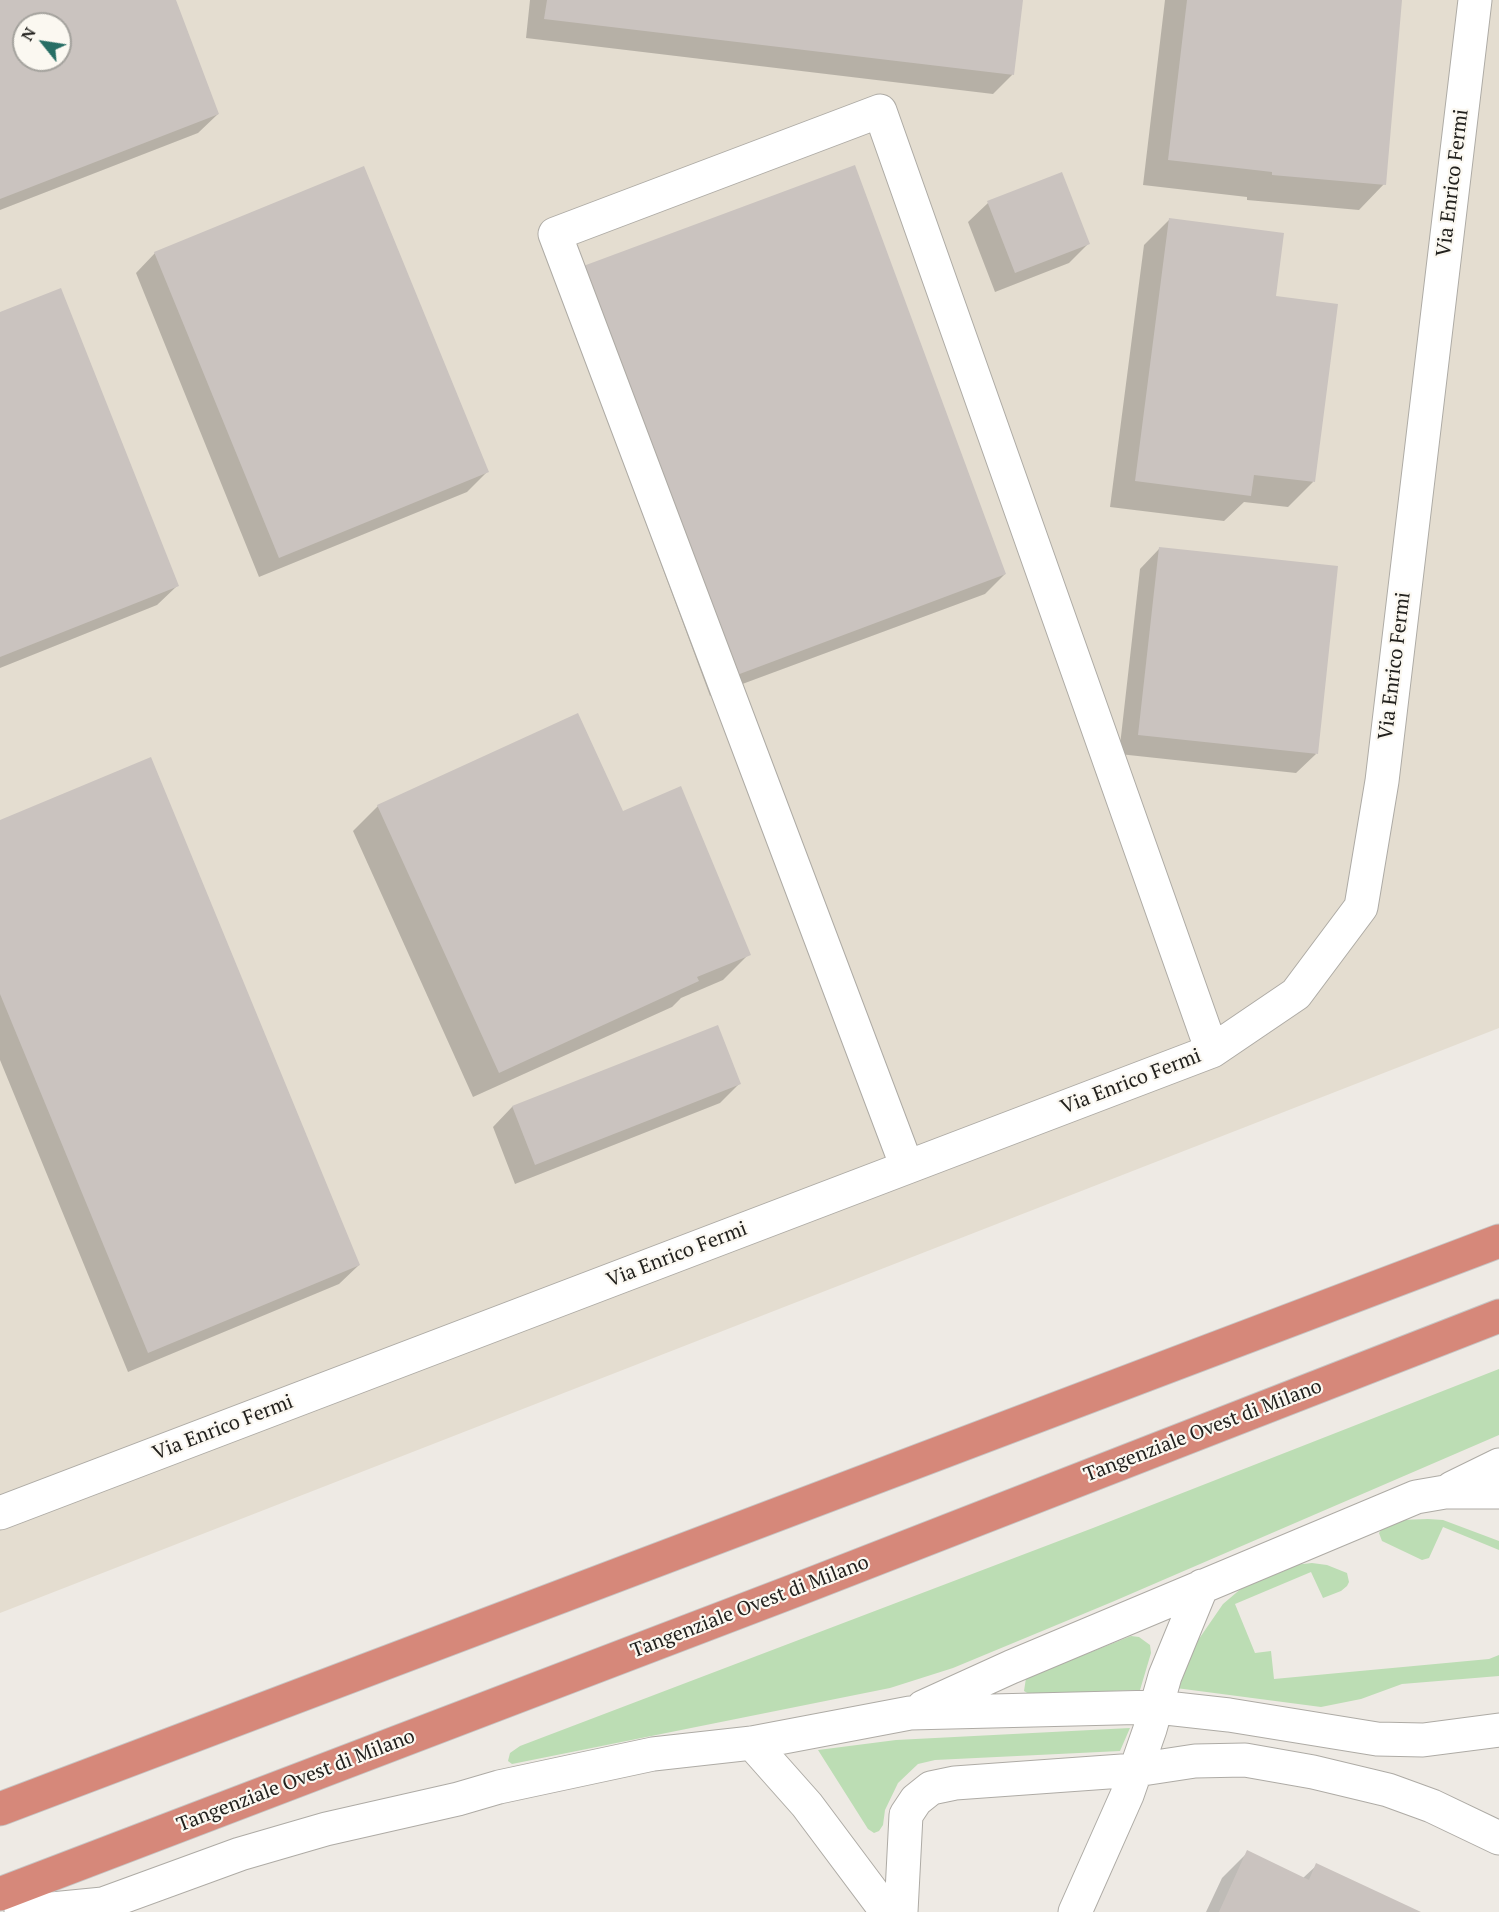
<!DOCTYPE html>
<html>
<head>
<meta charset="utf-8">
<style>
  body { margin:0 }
  #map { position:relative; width:1499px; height:1912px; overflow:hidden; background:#eeeae4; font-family:"PT Serif",serif }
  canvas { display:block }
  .north { position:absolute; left:12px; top:12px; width:60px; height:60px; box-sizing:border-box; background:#fbf8f1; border:2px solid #a4a29d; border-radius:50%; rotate:300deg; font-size:16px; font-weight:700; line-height:24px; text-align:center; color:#22211e }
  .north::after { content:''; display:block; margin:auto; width:21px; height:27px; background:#276e65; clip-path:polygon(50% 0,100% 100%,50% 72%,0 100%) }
</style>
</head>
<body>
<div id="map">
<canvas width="1499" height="1912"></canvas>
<div class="north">N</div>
</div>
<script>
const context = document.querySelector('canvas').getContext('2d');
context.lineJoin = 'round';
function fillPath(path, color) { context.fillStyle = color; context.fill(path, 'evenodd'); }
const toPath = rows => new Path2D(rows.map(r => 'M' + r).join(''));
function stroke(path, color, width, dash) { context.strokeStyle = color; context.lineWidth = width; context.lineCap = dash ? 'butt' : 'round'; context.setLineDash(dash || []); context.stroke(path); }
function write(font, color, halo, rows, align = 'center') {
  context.font = font + ' "PT Serif",serif'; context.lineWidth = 4.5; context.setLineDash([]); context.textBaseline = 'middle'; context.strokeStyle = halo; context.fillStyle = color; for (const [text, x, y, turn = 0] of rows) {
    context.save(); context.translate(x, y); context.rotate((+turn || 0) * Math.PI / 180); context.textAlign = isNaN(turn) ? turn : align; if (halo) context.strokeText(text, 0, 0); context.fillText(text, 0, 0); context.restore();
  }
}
fillPath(toPath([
  [0,0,1499,0,1499,1028,0,1613],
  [24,24,60,24,60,60,24,60]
]), '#e4ddd0');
fillPath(toPath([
  [1499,1369,1499,1435,1112,1602,953,1668,890,1688,512,1764,508,1761,510,1753,520,1746,1093,1528],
  [1428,1519,1443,1520,1499,1541,1499,1550,1443,1527,1429,1558,1422,1560,1382,1541,1379,1533,1383,1527,1400,1520],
  [1312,1563,1327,1565,1347,1573,1349,1582,1347,1586,1341,1591,1323,1598,1311,1572,1235,1604,1255,1653,1271,1651,1274,1679,1489,1659,1499,1655,1499,1676,1402,1684,1361,1699,1321,1707,1176,1688,1192,1649,1223,1604,1243,1587,1276,1571,1294,1565],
  [1131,1636,1139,1637,1150,1645,1151,1653,1140,1690,1029,1694,1024,1691,1026,1678],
  [1130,1728,1120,1751,935,1760,918,1764,898,1783,885,1810,883,1825,879,1831,874,1833,868,1829,818,1750,896,1740]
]), '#bcddb4');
fillPath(toPath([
  [0,0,174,0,218,114,198,133,0,210],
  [24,24,60,24,60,60,24,60],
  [530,0,1022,0,1012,75,993,94,526,38],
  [1165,0,1401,0,1384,184,1359,210,1247,200,1247,197,1143,185],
  [988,203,1088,244,1069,263,995,292,968,222],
  [1169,220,1274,298,1313,482,1288,507,1244,502,1224,521,1110,507,1144,245],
  [155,253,487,472,467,492,259,577,136,273],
  [559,289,1005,574,985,594,710,696],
  [0,314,177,586,157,605,0,668],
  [1159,549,1316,754,1296,773,1119,754,1140,569],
  [378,806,622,813,749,954,723,980,681,998,672,1007,473,1097,353,831],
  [0,822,359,1265,339,1284,128,1372,0,1060],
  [717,1027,739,1084,720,1103,515,1184,493,1127,512,1107],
  [1248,1852,1303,1878,1317,1865,1417,1912,1206,1912,1222,1878]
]), '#0003');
fillPath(toPath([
  [0,0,176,0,219,114,0,199],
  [24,24,60,24,60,60,24,60],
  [547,0,1023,0,1014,75,544,19],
  [1187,0,1402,0,1386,185,1272,175,1272,172,1168,160],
  [855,165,1006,574,729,678,578,268],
  [364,166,489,472,279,558,154,252],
  [1062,172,1090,244,1015,273,987,201],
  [1169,218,1284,233,1276,296,1338,304,1315,482,1254,475,1251,496,1135,481],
  [61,288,179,586,0,657,0,312],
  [1159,547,1338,566,1318,754,1138,735],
  [578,713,623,811,681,786,751,955,697,977,699,981,499,1073,377,805],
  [151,757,360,1265,148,1353,0,994,0,820],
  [718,1025,741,1084,535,1165,512,1106],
  [1247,1850,1309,1880,1316,1863,1421,1912,1219,1912]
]), '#cac3bf');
const minor = toPath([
  [907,1167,555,234,880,111,1212,1051],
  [1452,1488,1499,1465],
  [0,1513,1212,1051,1296,994,1361,907,1382,781,1475,0],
  [923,1707,1011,1667,1416,1497,1445,1492,1499,1492],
  [752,1743,807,1805,887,1912],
  [21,1912,103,1904,240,1854,326,1829,458,1799,499,1787,653,1754,752,1743,910,1713,1157,1707,1229,1715,1377,1739,1423,1740,1499,1730],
  [901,1912,906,1815,916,1800,931,1788,955,1783,1136,1770,1195,1761,1245,1760,1313,1772,1388,1790,1432,1806,1499,1838],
  [1075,1912,1127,1795,1150,1729,1165,1676,1202,1586]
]);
const highway = toPath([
  [0,1809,1499,1241],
  [0,1894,796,1590,1499,1316]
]);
stroke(minor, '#aeaba5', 35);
stroke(highway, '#c6c5c4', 35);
stroke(minor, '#fff', 33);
stroke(highway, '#d6887a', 33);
write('20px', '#22211e', '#fbf8f1', [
  ["Via Enrico Fermi",1453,183,-83],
  ["Via Enrico Fermi",1395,666,-83],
  ["Via Enrico Fermi",1131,1082,-21],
  ["Via Enrico Fermi",677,1255,-21],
  ["Via Enrico Fermi",223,1428,-21],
  ["Tangenziale Ovest di Milano",1203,1431,-21],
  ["Tangenziale Ovest di Milano",750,1607,-21],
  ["Tangenziale Ovest di Milano",296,1781,-21]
]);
</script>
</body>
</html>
